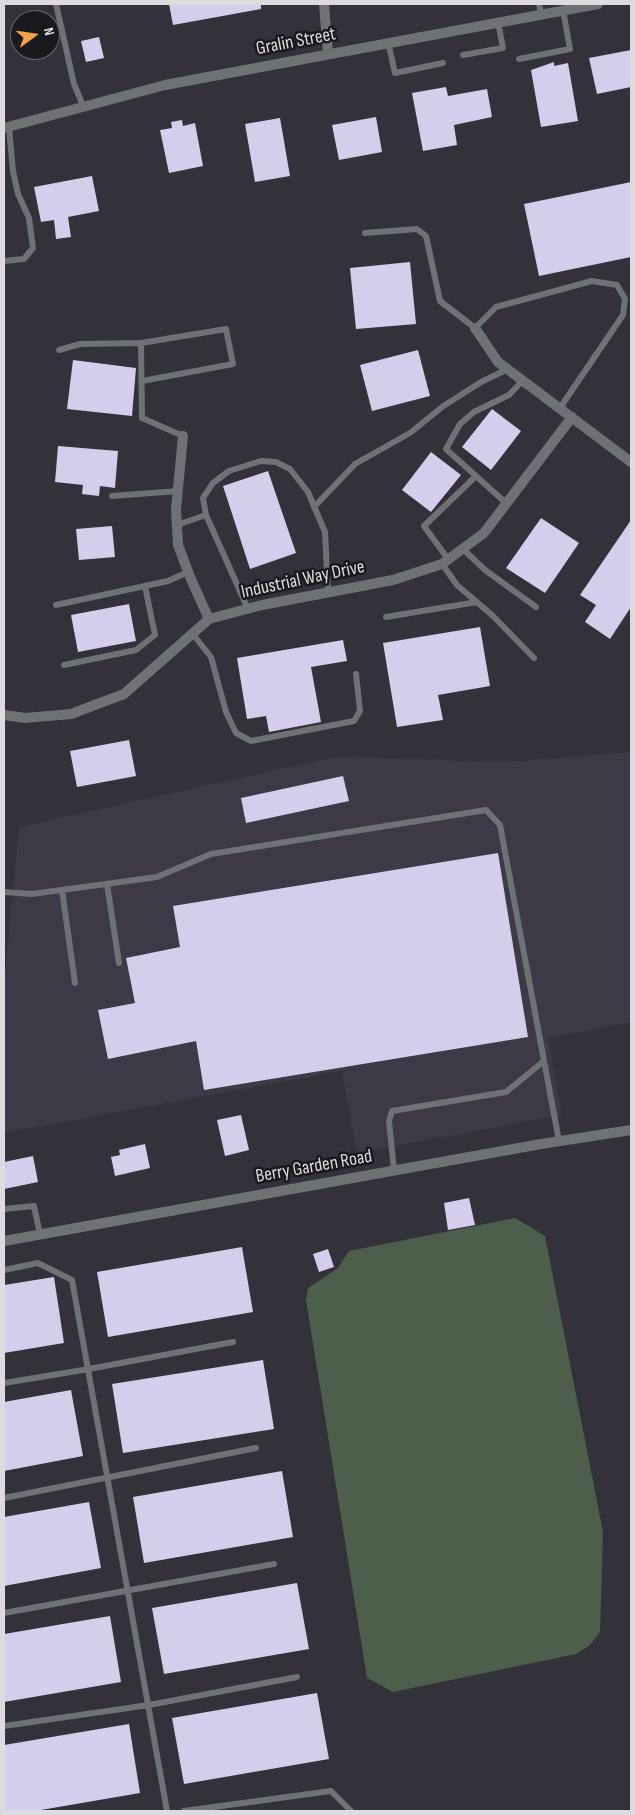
<!DOCTYPE html>
<html>
<head>
<meta charset="utf-8">
<style>
  body { margin:0 }
  #map { position:relative; width:635px; height:1815px; overflow:hidden; background:#333139; font-family:"Sofia Sans Condensed",sans-serif }
  canvas { display:block }
  .frame { position:absolute; inset:0; border:5px solid #dddbe0; pointer-events:none }
  .north { position:absolute; left:10px; top:10px; width:50px; height:50px; box-sizing:border-box; background:#1a191d; border:1px solid #68676b; border-radius:50%; rotate:76deg; font-size:14px; font-weight:700; line-height:20px; text-align:center; color:#dddbe0 }
  .north::after { content:''; display:block; margin:auto; width:18px; height:22px; background:#f7a149; clip-path:polygon(50% 0,100% 100%,50% 72%,0 100%) }
</style>
</head>
<body>
<div id="map">
<canvas width="635" height="1815"></canvas>
<div class="frame"></div>
<div class="north">N</div>
</div>
<script>
const context = document.querySelector('canvas').getContext('2d');
context.lineJoin = 'round';
function fillPath(path, color) { context.fillStyle = color; context.fill(path, 'evenodd'); }
const toPath = rows => new Path2D(rows.map(r => 'M' + r).join(''));
function stroke(path, color, width, dash) { context.strokeStyle = color; context.lineWidth = width; context.lineCap = dash ? 'butt' : 'round'; context.setLineDash(dash || []); context.stroke(path); }
function write(font, color, halo, rows, align = 'center') {
  context.font = font + ' "Sofia Sans Condensed",sans-serif'; context.lineWidth = 5; context.setLineDash([]); context.textBaseline = 'middle'; context.strokeStyle = halo; context.fillStyle = color; for (const [text, x, y, turn = 0] of rows) {
    context.save(); context.translate(x, y); context.rotate((+turn || 0) * Math.PI / 180); context.textAlign = isNaN(turn) ? turn : align; if (halo) context.strokeText(text, 0, 0); context.fillText(text, 0, 0); context.restore();
  }
}
fillPath(toPath([
  [631,752,631,1022,548,1038,562,1115,357,1153,342,1071,4,1133,4,983,19,827,339,756,503,762]
]), '#3d3947');
fillPath(toPath([
  [515,1218,545,1236,603,1532,600,1632,590,1645,576,1654,393,1692,367,1678,306,1300,308,1288,338,1268,349,1251]
]), '#4c5f4a');
fillPath(toPath([
  [169,4,261,4,261,9,173,25],
  [99,37,104,58,86,62,81,41],
  [631,50,631,87,597,94,589,58],
  [554,62,554,66,568,63,578,121,541,127,531,70],
  [446,87,448,96,487,89,492,117,454,125,457,145,423,151,412,93],
  [376,117,382,152,339,160,332,125],
  [280,118,290,176,255,182,245,124],
  [182,120,183,126,195,123,203,166,169,173,160,130,172,128,171,122],
  [92,176,99,211,68,217,71,237,56,239,54,220,41,222,34,187],
  [631,182,631,257,539,276,524,204],
  [410,262,416,324,356,329,350,268],
  [418,350,430,396,372,411,360,365],
  [73,360,136,368,132,416,67,409],
  [492,409,521,431,491,470,462,447],
  [58,446,118,451,115,488,100,486,99,496,82,494,83,485,55,482],
  [431,452,461,475,431,512,402,490],
  [268,471,296,553,250,569,223,486],
  [541,518,579,543,545,593,506,568],
  [631,520,631,607,610,639,585,622,596,605,580,595],
  [112,526,115,557,79,560,76,529],
  [129,604,136,641,78,652,71,615],
  [480,627,490,686,438,695,443,720,397,727,383,643],
  [343,640,347,661,311,667,321,722,269,732,266,716,247,719,237,658],
  [129,740,136,776,77,787,70,751],
  [343,776,349,801,246,823,241,798],
  [498,853,528,1037,204,1090,196,1041,108,1059,98,1010,135,1003,126,958,180,947,173,906],
  [241,1115,249,1150,225,1156,217,1120],
  [145,1144,150,1168,115,1176,111,1157,120,1155,119,1150],
  [33,1156,38,1182,4,1189,4,1162],
  [469,1198,475,1225,448,1230,444,1203],
  [242,1247,253,1312,108,1337,97,1272],
  [328,1249,334,1267,319,1272,313,1254],
  [54,1277,64,1343,4,1353,4,1285],
  [263,1360,274,1429,123,1453,112,1384],
  [71,1390,83,1456,4,1471,4,1402],
  [282,1471,293,1537,144,1563,133,1497],
  [89,1502,101,1568,4,1586,4,1517],
  [297,1583,309,1649,164,1674,152,1608],
  [110,1616,121,1682,4,1702,4,1634],
  [317,1693,329,1759,184,1784,172,1718],
  [129,1724,140,1793,35,1811,4,1811,4,1745]
]), '#d4cdeb');
stroke(toPath([
  [56,4,74,84,84,108],
  [539,4,541,14],
  [388,42,395,73,443,63],
  [463,55,503,48,498,22],
  [519,59,570,49,563,10],
  [365,233,417,229,426,236,440,301,475,328,496,307,592,281,617,285,625,299,623,315,560,408],
  [4,261,24,259,33,248,29,218,18,194,13,171,9,127],
  [59,350,80,344,142,343],
  [142,381,233,364,226,329,141,343,142,418,183,436],
  [112,496,178,491],
  [506,503,446,449,460,424,474,412,509,395,523,380],
  [314,507,355,464,410,433,442,407,481,382,508,369],
  [206,515,203,498,213,483,229,471,261,461,276,462,290,469,308,492,325,532,328,592],
  [177,525,206,515,248,609],
  [463,549,485,570,536,607],
  [448,559,424,526,476,476],
  [442,564,457,585,493,616,534,658],
  [56,605,168,581,188,572],
  [386,617,477,602],
  [192,633,211,657,226,712,236,733,251,741,354,721,360,711,356,674],
  [64,665,136,650,155,635,145,586],
  [107,884,119,963],
  [62,890,75,983],
  [4,892,32,894,157,877,211,854,486,810,500,825,559,1141],
  [394,1171,389,1121,392,1111,506,1092,544,1061],
  [4,1209,34,1206,40,1234],
  [4,1270,38,1263,72,1280,167,1811],
  [4,1383,89,1369,233,1342],
  [4,1498,256,1448],
  [4,1613,274,1564],
  [4,1726,149,1705,297,1677],
  [184,1811,331,1791,351,1811]
]), '#6e7275', 6);
stroke(toPath([
  [324,4,328,54],
  [475,328,498,362,631,462],
  [183,436,176,509,178,545,190,577,209,619],
  [4,715,25,718,71,714,124,694,209,619,262,605,393,580,442,564,484,533,572,417],
  [4,1241,541,1144,631,1130]
]), '#6e7275', 10);
stroke(toPath([
  [4,128,165,85,598,4]
]), '#6e7275', 10);
write('19px', '#dddbe0', '#1a191d', [
  ["Gralin Street",296,42,-11],
  ["Industrial Way Drive",303,580,-12],
  ["Berry Garden Road",314,1167,-10]
]);
</script>
</body>
</html>
